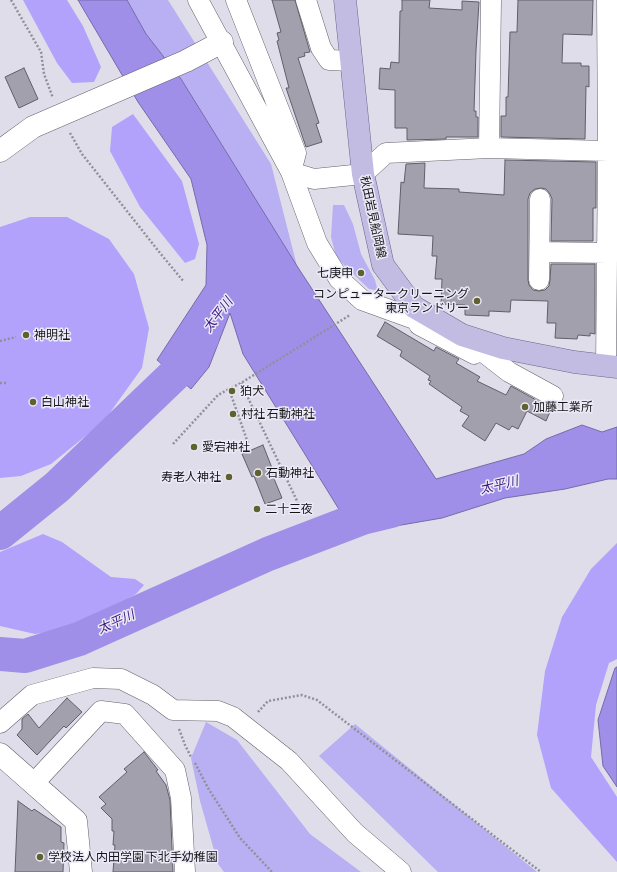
<!DOCTYPE html>
<html>
<head>
<meta charset="utf-8">
<style>
  body { margin:0 }
  canvas { display:block; background:#dfdde9 }
</style>
</head>
<body>
<canvas width="617" height="872"></canvas>
<script>
const context = document.querySelector('canvas').getContext('2d');
context.lineJoin = 'round';
function fillPath(path, color) { context.fillStyle = color; context.fill(path, 'evenodd'); }
const toPath = rows => new Path2D(rows.map(r => 'M' + r).join(''));
function stroke(path, color, width, dash) { context.strokeStyle = color; context.lineWidth = width; context.lineCap = dash ? 'butt' : 'round'; context.setLineDash(dash || []); context.stroke(path); }
function write(font, color, halo, rows, align = 'center') {
  context.font = font + ' "Asap Condensed","Noto Sans JP",sans-serif'; context.lineWidth = 3; context.setLineDash([]); context.textBaseline = 'middle'; context.strokeStyle = halo; context.fillStyle = color; for (const [text, x, y, turn = 0] of rows) {
    context.save(); context.translate(x, y); context.rotate((+turn || 0) * Math.PI / 180); context.textAlign = isNaN(turn) ? turn : align; if (halo) context.strokeText(text, 0, 0); context.fillText(text, 0, 0); context.restore();
  }
}
fillPath(toPath([
  [127,0,168,0,271,164,297,266,181,79,146,34],
  [333,205,344,205,353,224,361,254,375,280,377,288,375,290,369,289,344,265,336,256,331,237],
  [206,722,237,740,310,834,361,872,224,872,218,864,200,801,191,758],
  [355,724,537,872,438,872,319,756]
]), '#b9aff3');
fillPath(toPath([
  [23,0,67,0,83,26,101,67,94,82,72,83,57,63],
  [133,114,182,181,199,244,195,259,185,263,140,207,110,151,112,127],
  [30,217,67,217,109,239,134,274,149,328,142,368,104,421,51,464,21,476,0,478,0,227],
  [43,534,62,542,111,577,135,579,144,585,136,594,81,628,35,634,0,626,0,552],
  [617,543,617,659,609,663,596,705,591,757,617,797,617,862,551,788,537,735,545,671,562,617,591,569]
]), '#b2a2fc');
const water = toPath([
  [78,0,127,0,146,34,181,79,297,266,436,479,524,454,546,439,582,425,602,432,617,427,617,479,608,479,565,489,505,498,442,518,349,534,340,511,243,354,230,313,209,367,191,389,157,360,206,285,207,245,191,179,138,102,78,0],
  [617,667,617,787,603,766,598,720,615,668,617,667]
]);
fillPath(water, '#a08fe8');
stroke(water, '#766aaa', 1);
stroke(toPath([
  [0,533,57,487,174,375,202,338],
  [0,654,25,656,79,639,268,554,362,518,391,511]
]), '#a08fe8', 34);
const building = toPath([
  [272,0,295,0,310,52,304,53,305,56,298,58,319,123,316,124,322,142,306,147,286,88,289,88,277,41,279,40,277,33,281,32,272,0],
  [402,0,430,0,429,8,462,10,462,1,479,2,476,51,474,111,476,111,476,117,478,117,478,137,446,137,446,139,407,140,407,128,395,128,395,90,379,89,380,68,390,69,391,62,399,63,400,11,402,11,402,0],
  [518,0,593,0,592,35,563,34,562,63,581,63,581,66,589,66,589,87,586,86,585,139,501,137,501,116,506,116,506,97,508,97,510,32,517,32,518,0],
  [24,68,38,99,19,108,5,77,24,68],
  [505,160,596,162,596,208,593,208,593,241,551,241,552,199,550,194,546,189,541,188,535,189,530,193,528,199,528,280,529,285,533,290,539,291,545,290,549,286,550,280,551,264,595,264,595,334,590,333,590,336,578,335,577,339,555,338,556,323,547,323,548,301,511,300,510,312,489,311,489,316,465,315,465,305,441,304,442,279,435,279,437,256,432,256,433,236,398,234,401,182,404,183,406,164,425,163,424,188,459,189,459,192,504,195,505,160],
  [385,322,434,351,436,347,457,358,459,359,456,363,480,377,477,381,506,395,511,386,547,406,552,407,546,421,527,411,518,429,512,426,509,430,496,423,485,441,462,426,469,416,460,411,462,407,429,384,431,381,428,380,430,376,400,356,402,351,377,336,385,322],
  [263,445,272,468,270,469,282,498,265,504,254,476,252,477,242,454,263,445],
  [67,698,82,712,66,728,64,726,37,755,17,735,22,729,22,719,28,714,39,728,67,698],
  [144,752,158,770,156,771,166,785,170,800,173,872,113,872,115,845,113,845,114,831,112,831,112,819,101,808,106,804,99,797,127,772,124,769,144,752],
  [18,801,32,811,34,809,61,827,61,842,64,843,63,872,15,872,18,801]
]);
fillPath(building, '#a2a0ac');
stroke(building, '#605f69', 1);
const minor = toPath([
  [198,0,291,172,314,179,363,174,386,153,489,148,608,151],
  [236,0,296,153,291,172,317,243,339,279,362,300,434,326],
  [306,0,321,48,329,60,352,61],
  [489,148,491,0],
  [540,252,607,253],
  [539,280,540,199],
  [419,325,474,354],
  [464,337,509,372,553,396],
  [606,366,608,151,607,0],
  [0,723,32,695,93,678,121,679,153,695,173,710,218,711,233,717,289,761,355,833,401,872],
  [34,783,101,711,125,714,175,770,181,798,185,872]
]);
const tertiary = toPath([
  [0,151,33,127,186,61,222,42],
  [0,754,76,821,81,872]
]);
const primary = toPath([
  [345,0,363,174,383,265,414,307,462,335,503,348,574,362,617,367]
]);
stroke(minor, '#63626c', 21);
stroke(tertiary, '#63626c', 23);
stroke(primary, '#6b6590', 23);
stroke(toPath([
  [11,0,41,52,44,74,53,98],
  [70,133,82,154,160,253,184,282],
  [0,341,16,337],
  [0,383,8,383],
  [241,383,298,503],
  [248,443,229,389,241,383,350,315],
  [173,444,218,395,229,389],
  [258,712,268,701,302,695,317,700,541,872],
  [179,729,185,745,191,757],
  [195,763,208,788,240,838,272,872]
]), '#919099', 2.5, [2, 2]);
stroke(minor, '#fff', 20);
stroke(tertiary, '#fff', 22);
stroke(primary, '#c2bce3', 22);
for (const [x, y, r, color] of [
  [361,273,4,"#5f622f"],
  [477,301,4,"#5f622f"],
  [26,335,4,"#5f622f"],
  [232,391,4,"#5f622f"],
  [33,402,4,"#5f622f"],
  [525,407,4,"#5f622f"],
  [233,414,4,"#5f622f"],
  [194,447,4,"#5f622f"],
  [258,473,4,"#5f622f"],
  [229,477,4,"#5f622f"],
  [257,509,4,"#5f622f"],
  [40,857,4,"#5f622f"]
]) { const dot = new Path2D(); dot.arc(x, y, r, 0, 2 * Math.PI); context.fillStyle = color; context.fill(dot); stroke(dot, '#eceaf7', 1.5); }
write('12px', '#151418', '#eceaf7', [
  ["秋田岩見船岡線",373,217,78]
]);
write('12px', '#151418', '#eceaf7', [
  ["七庚申",353,273,"right"],
  ["コンピュータークリーニング",469,294,"right"],
  ["東京ランドリー",469,308,"right"],
  ["神明社",34,335],
  ["狛犬",240,391],
  ["白山神社",41,402],
  ["加藤工業所",533,407],
  ["村社 石動神社",241,414],
  ["愛宕神社",202,447],
  ["石動神社",266,473],
  ["寿老人神社",221,477,"right"],
  ["二十三夜",265,509],
  ["学校法人内田学園 下北手幼稚園",48,857]
], 'left');
write('italic 13px', '#3b167e', '#eceaf7', [
  ["太平川",218,315,-53],
  ["太平川",499,485,-13],
  ["太平川",116,622,-24]
]);
</script>
</body>
</html>
